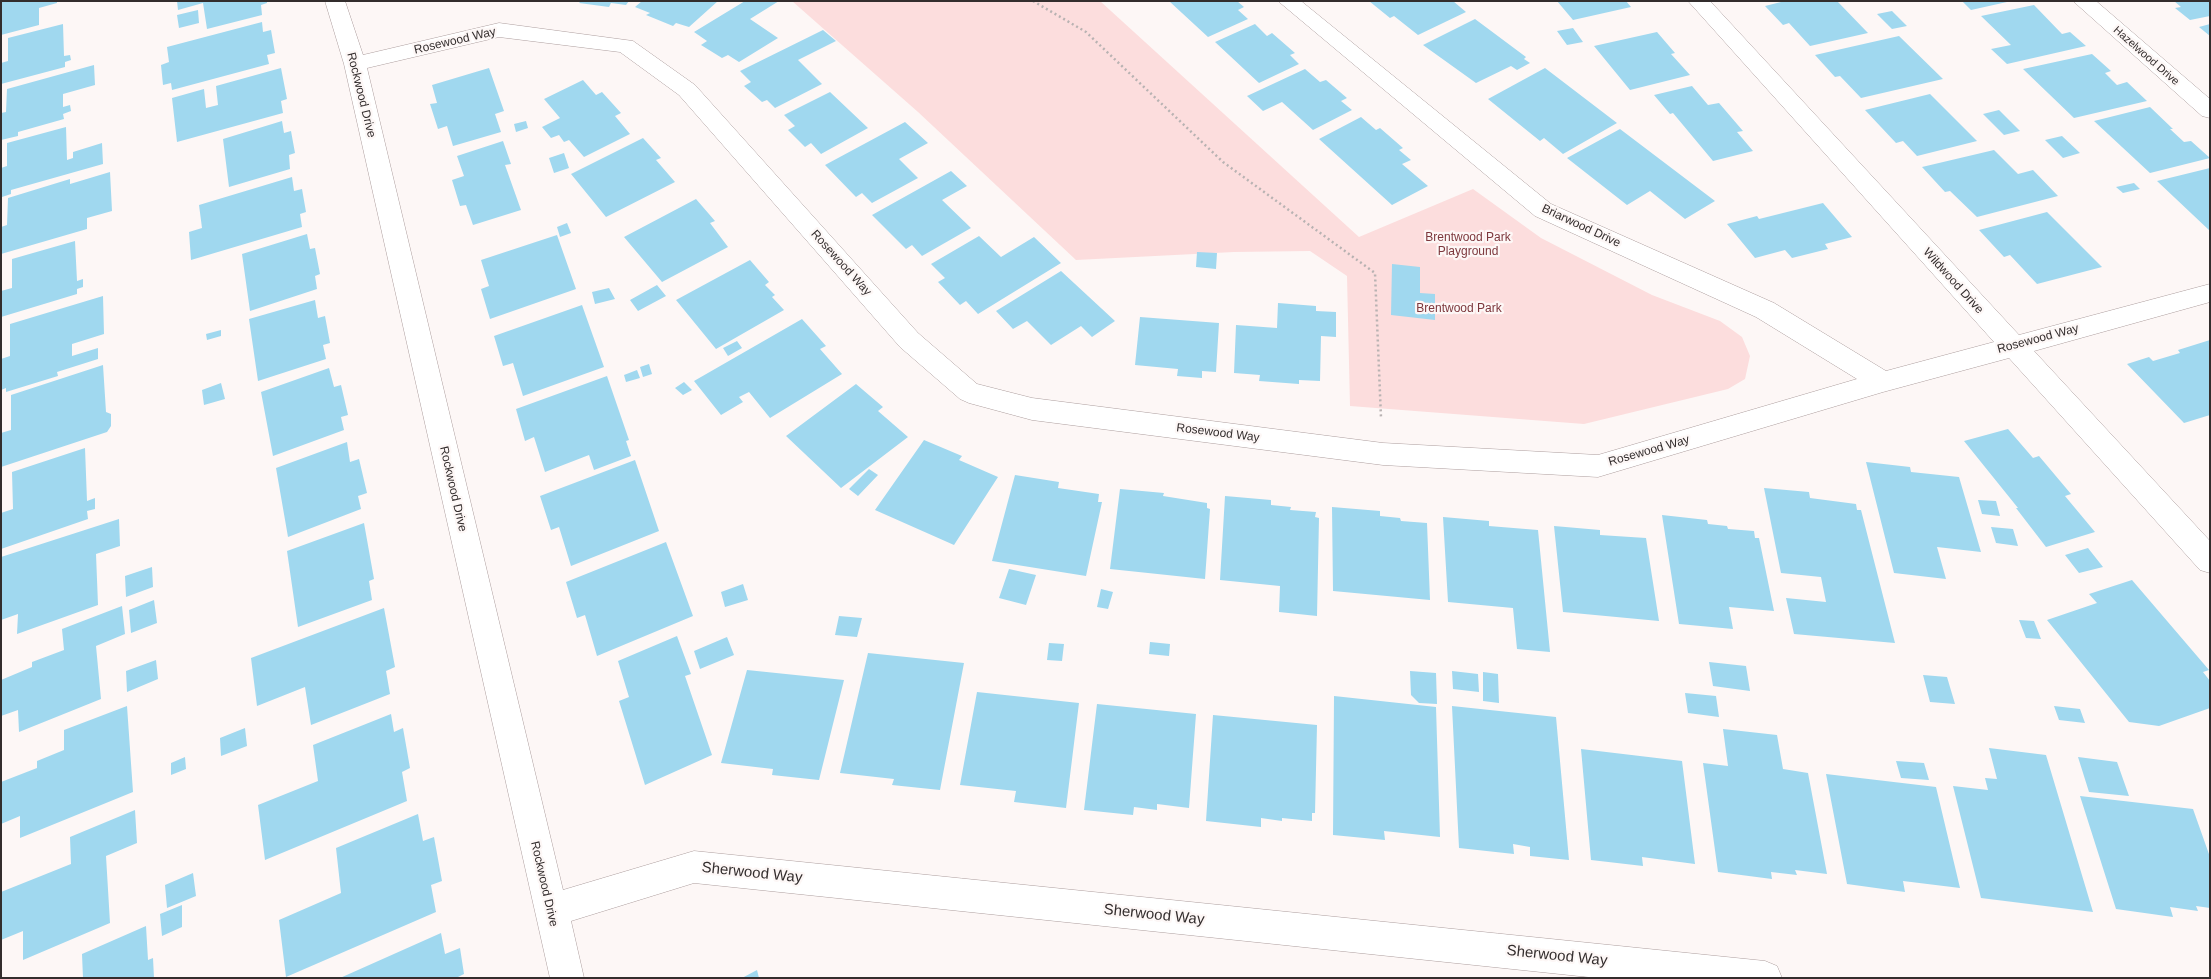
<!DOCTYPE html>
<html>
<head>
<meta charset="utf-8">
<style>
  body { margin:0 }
  #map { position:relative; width:2211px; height:979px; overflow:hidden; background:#fdf7f6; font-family:Arial,sans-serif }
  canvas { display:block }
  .frame { position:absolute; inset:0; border:2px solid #332d2d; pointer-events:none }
</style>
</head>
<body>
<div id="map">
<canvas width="2211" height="979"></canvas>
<div class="frame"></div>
</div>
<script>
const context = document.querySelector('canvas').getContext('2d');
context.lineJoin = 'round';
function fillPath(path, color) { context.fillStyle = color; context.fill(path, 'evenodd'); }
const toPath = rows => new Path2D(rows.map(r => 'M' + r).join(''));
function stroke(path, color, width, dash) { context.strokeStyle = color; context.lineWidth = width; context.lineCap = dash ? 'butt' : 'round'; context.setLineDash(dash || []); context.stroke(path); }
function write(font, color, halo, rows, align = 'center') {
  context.font = font + ' Arial,sans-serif'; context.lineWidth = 4.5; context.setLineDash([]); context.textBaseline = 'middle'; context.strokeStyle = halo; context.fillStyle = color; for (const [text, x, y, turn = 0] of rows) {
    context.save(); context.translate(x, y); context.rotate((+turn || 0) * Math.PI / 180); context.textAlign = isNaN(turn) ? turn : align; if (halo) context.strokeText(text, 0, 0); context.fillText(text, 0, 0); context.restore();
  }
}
fillPath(toPath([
  [792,1,1100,1,1359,237,1473,189,1541,238,1652,295,1720,321,1742,337,1750,356,1745,379,1728,389,1584,424,1350,406,1347,276,1310,251,1234,252,1076,260,918,112]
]), '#fcdddd');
fillPath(toPath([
  [1,1,57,1,57,3,39,8,39,25,1,35],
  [177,1,267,1,267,3,261,5,262,15,207,29,203,3,178,10],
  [581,1,629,1,626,5,611,3,609,7,579,3],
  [642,1,718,1,689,27,676,23,673,26,646,15,650,13,635,7],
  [745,1,779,1,750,19,778,38,739,62,728,55,722,58,701,45,707,41,694,32],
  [1169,1,1237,1,1244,7,1238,10,1248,19,1208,37],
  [1369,1,1453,1,1466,12,1418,35,1394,16,1390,18],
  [1557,1,1626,1,1631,7,1573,20],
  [1785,1,1837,1,1868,33,1810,46,1789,23,1783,25,1765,6],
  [1962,1,2007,1,2007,2,1971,10],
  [2174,1,2210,1,2210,16,2190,20,2175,8,2181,7],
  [2034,5,2062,34,2070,32,2086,46,2007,64,1991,49,2011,45,1981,16],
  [198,10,199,23,179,28,177,15],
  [1892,11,1907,26,1892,29,1877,14],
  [1475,19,1526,57,1524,59,1530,63,1517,70,1511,66,1476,83,1423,45],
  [262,22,263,32,271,30,275,53,267,55,269,64,172,90,171,83,163,85,161,65,169,62,167,47],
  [63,24,64,56,70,55,71,60,65,62,65,67,1,84,1,63,8,61,8,38],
  [1255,24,1267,36,1272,33,1295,53,1290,55,1299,64,1259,83,1215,42],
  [2210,24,2210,36,2199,27],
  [1573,28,1583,42,1567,45,1557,31],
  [823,30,836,41,798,60,822,84,775,108,767,100,762,102,744,86,751,82,740,71],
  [1657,32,1675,53,1671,54,1690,75,1630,90,1594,46],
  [1899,36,1943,79,1861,98,1840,76,1835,77,1815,55],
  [2092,54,2111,71,2105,73,2117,85,2127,82,2147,101,2074,118,2023,69],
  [94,65,95,85,63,94,63,107,70,105,71,111,63,114,64,119,18,132,18,136,1,140,1,113,6,112,7,89],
  [281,68,287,99,281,101,283,113,177,142,172,98,204,89,206,108,218,105,216,86],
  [489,68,504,111,495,114,501,132,453,146,447,126,438,129,430,104,437,103,432,85],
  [1545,68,1617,123,1563,154,1544,138,1540,141,1488,99],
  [1305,69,1320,82,1326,80,1347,98,1341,101,1352,110,1313,130,1282,102,1263,111,1247,96],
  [583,80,596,95,602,92,621,113,615,116,630,134,584,157,569,140,564,142,559,135,551,138,542,127,560,118,544,99],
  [1692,86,1708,105,1719,103,1743,131,1737,132,1753,151,1713,161,1673,113,1670,114,1654,95],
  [830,92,868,128,821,154,811,143,805,147,788,130,795,126,784,115],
  [1930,94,1977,141,1917,156,1903,141,1896,143,1865,110],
  [2150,107,2173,129,2170,129,2184,142,2191,141,2210,158,2150,173,2094,121],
  [1999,110,2020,131,2004,135,1983,114],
  [1361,117,1376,130,1380,128,1403,148,1399,150,1411,160,1402,164,1428,186,1392,205,1319,139],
  [282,121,284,133,291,131,295,153,289,155,290,169,229,187,223,139],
  [526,121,528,128,516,132,514,124],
  [905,122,928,143,899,159,918,178,872,203,862,193,856,197,825,165],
  [66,127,67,160,73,158,73,152,102,143,103,164,11,190,11,194,2,197,1,168,7,166,7,143],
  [1620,129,1715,201,1685,219,1650,191,1627,205,1567,158],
  [2062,136,2080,153,2063,158,2045,140],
  [643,138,661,158,656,160,675,182,606,217,571,174],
  [503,141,511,164,505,165,521,210,473,225,466,205,460,206,452,180,464,176,457,156],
  [1994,150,2018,174,2033,170,2058,196,1977,217,1950,191,1945,192,1922,167],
  [564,153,569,168,554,173,549,158],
  [2210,168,2210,231,2157,181],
  [951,171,967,186,942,200,971,228,922,256,912,245,906,249,872,215],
  [110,172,112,211,87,218,87,229,1,254,1,227,7,225,8,198,70,179,70,184],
  [292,177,294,191,302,189,306,212,300,214,302,227,191,260,189,232,202,228,199,205],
  [2134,183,2140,189,2123,193,2116,187],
  [696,199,715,221,710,223,728,247,662,282,624,237],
  [1823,203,1852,237,1825,244,1828,249,1792,258,1785,250,1755,258,1727,224,1757,216,1759,219],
  [2047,212,2102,267,2037,284,2010,255,2004,257,1979,230],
  [567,223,571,233,560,237,557,227],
  [307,234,310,249,315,248,320,274,315,276,317,289,250,311,242,254],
  [557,235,576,289,490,319,481,289,489,286,481,260],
  [979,236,1001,257,1034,237,1061,263,978,314,966,301,960,305,938,282,945,278,931,264],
  [75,241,77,281,83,279,83,287,77,289,77,294,1,317,1,291,12,288,12,259],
  [1197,252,1217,253,1216,269,1196,267],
  [750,260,769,282,765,285,775,295,772,297,784,310,716,349,676,300],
  [1392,264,1420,267,1420,293,1435,294,1435,320,1391,315],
  [1061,271,1115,321,1092,337,1081,326,1051,345,1027,321,1013,329,996,311],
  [657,285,666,296,638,311,630,300],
  [609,288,615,299,595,304,592,292],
  [103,296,104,334,72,344,72,356,98,348,98,359,57,372,58,376,6,392,6,388,1,390,1,359,10,356,10,324],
  [315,300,318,318,325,316,330,343,323,345,326,359,258,381,249,319],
  [1278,303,1316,306,1316,311,1336,312,1336,337,1321,336,1320,381,1299,380,1299,384,1259,381,1260,375,1234,373,1236,325,1277,328],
  [582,305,604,367,523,396,513,363,503,366,494,336],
  [1140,317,1219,323,1216,372,1202,371,1202,378,1177,376,1178,369,1135,365],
  [802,319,826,346,820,349,842,374,770,418,749,392,739,397,743,402,721,415,694,381],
  [221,330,221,336,207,340,206,334],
  [2210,340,2210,415,2184,423,2127,364,2149,357,2153,361,2180,353,2178,350],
  [737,341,742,348,728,356,723,348],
  [649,364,652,374,643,377,640,367],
  [103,365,106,412,111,414,111,426,107,432,1,467,1,433,11,430,11,395],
  [329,368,334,387,341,385,348,415,341,417,344,430,273,456,261,392],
  [637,370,640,378,626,382,624,375],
  [607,376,629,440,626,441,631,456,594,470,589,455,545,472,534,437,525,441,516,409],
  [684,382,692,390,683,395,675,388],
  [221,383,225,399,204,405,202,390],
  [856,384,883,407,878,411,908,437,841,488,786,436],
  [2008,429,2033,458,2039,456,2071,494,2065,496,2095,532,2046,547,2016,508,2018,508,1964,441],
  [924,440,962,456,959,460,998,477,954,545,875,510],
  [347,442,350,462,359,459,367,493,358,496,361,509,288,537,276,468],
  [85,448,87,501,95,498,95,509,87,511,88,519,1,549,1,513,13,509,12,472],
  [635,460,659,531,571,566,559,527,551,530,540,496],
  [1866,462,1910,467,1911,472,1959,477,1981,552,1937,547,1946,579,1894,573],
  [869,469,878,475,858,496,849,489],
  [1015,475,1059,482,1058,488,1099,494,1098,502,1102,502,1086,576,992,561],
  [1764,488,1809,492,1810,498,1856,504,1857,510,1861,510,1895,643,1794,634,1786,598,1826,602,1821,577,1781,573],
  [1120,489,1164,493,1163,496,1207,503,1207,508,1210,509,1205,579,1110,569],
  [1225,496,1271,500,1271,505,1291,507,1290,510,1316,512,1315,517,1319,518,1317,616,1279,612,1280,586,1220,580],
  [1978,500,1996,501,2000,516,1982,514],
  [1332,507,1380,511,1380,516,1400,518,1401,521,1427,523,1430,600,1333,591],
  [1662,515,1707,520,1708,524,1727,526,1728,529,1754,531,1755,538,1759,538,1774,611,1729,607,1733,629,1679,624],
  [1443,517,1489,521,1489,526,1538,530,1550,652,1517,649,1513,608,1448,602],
  [119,519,120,546,96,554,98,605,17,634,18,614,1,620,1,557],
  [364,523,374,579,369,581,372,600,298,627,287,551],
  [1554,526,1600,530,1600,535,1646,538,1659,621,1563,612],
  [1991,527,2013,529,2018,546,1996,543],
  [666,542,693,616,597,656,585,615,577,618,566,582],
  [2088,548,2103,567,2079,573,2065,555],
  [152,567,153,587,126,597,125,576],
  [1009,569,1036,575,1026,605,999,598],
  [2132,580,2209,670,2203,672,2210,681,2210,708,2159,726,2129,722,2047,620,2097,603,2089,594],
  [743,584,748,600,725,607,721,592],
  [1101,589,1113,592,1108,609,1097,607],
  [154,600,157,623,131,633,129,610],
  [122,606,125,634,96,646,101,699,19,732,18,710,1,716,1,680,32,667,32,662,64,650,62,629],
  [384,608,395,667,386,671,390,694,311,725,305,687,257,706,251,658],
  [839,616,862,618,857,637,835,635],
  [2019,620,2034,621,2041,639,2026,638],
  [677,636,691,674,685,676,712,755,645,785,619,701,629,697,618,661],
  [727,637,734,655,700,669,694,651],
  [1150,642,1170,644,1169,656,1149,654],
  [1049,643,1064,644,1062,661,1047,660],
  [868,653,964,663,940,790,892,785,894,779,840,773],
  [156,660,158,679,127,692,126,671],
  [1709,662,1746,666,1750,691,1713,686],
  [747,670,844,680,819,780,772,775,773,769,721,763],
  [1410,671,1436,673,1437,704,1419,703,1411,695],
  [1452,671,1478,674,1479,692,1453,689],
  [1483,672,1498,674,1499,703,1483,701],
  [1923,675,1947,677,1955,704,1930,702],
  [977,692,1079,703,1066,808,1014,802,1016,791,960,785],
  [1685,693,1716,696,1719,717,1688,713],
  [1334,696,1436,707,1440,837,1384,831,1385,840,1333,835],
  [1097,704,1196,714,1189,808,1157,804,1157,810,1134,807,1133,815,1084,810],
  [127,706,133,792,20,838,20,816,1,824,1,782,37,768,37,761,64,750,64,730],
  [1452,706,1556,717,1569,860,1530,856,1530,847,1513,844,1514,854,1459,848],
  [2054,706,2080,709,2085,723,2059,720],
  [391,714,394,732,403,728,410,768,402,772,407,801,265,860,258,805,318,781,313,745],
  [1213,715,1317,725,1315,813,1312,813,1312,821,1282,818,1282,821,1261,818,1261,827,1206,821],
  [245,728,247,746,221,756,220,738],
  [1723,729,1777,735,1783,769,1808,773,1827,874,1795,870,1797,875,1771,872,1772,879,1718,872,1703,763,1728,766],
  [1989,748,2046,755,2093,912,1981,898,1953,786,1988,790,1985,778,1997,779],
  [1581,749,1682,761,1695,864,1642,857,1643,866,1591,860],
  [185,757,186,769,171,775,171,763],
  [2078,757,2117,762,2129,796,2089,792],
  [1896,761,1924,763,1929,780,1901,778],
  [1826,774,1936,787,1960,888,1903,881,1905,892,1847,884],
  [2080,796,2193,809,2210,857,2210,908,2196,906,2198,911,2170,907,2173,917,2116,909],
  [135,810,137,843,106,856,110,923,23,960,23,931,1,940,1,892,71,864,70,837],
  [418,814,423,841,434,837,442,881,431,885,436,912,286,977,279,920,341,893,336,848],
  [193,873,196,896,167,908,165,885],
  [182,905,182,927,162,936,160,914],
  [146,926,148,960,153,958,154,978,83,978,82,954],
  [441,933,445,954,460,948,464,974,456,978,340,978],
  [757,970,759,978,742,978]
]), '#a0d8ef');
const minor = toPath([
  [325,1,345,1,363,55,499,23,633,41,695,85,918,333,977,384,1032,398,1383,443,1598,455,1857,379,1756,317,1535,216,1278,1,1301,1,1551,204,1774,303,1886,371,1994,342,1688,1,1710,1,2019,335,2210,284,2210,302,2034,351,2210,541,2210,573,2200,570,2009,358,1883,392,1598,477,1383,465,1032,420,969,403,960,399,900,347,679,95,620,52,499,37,367,68,563,890,694,851,1765,961,1777,966,1782,978,1598,978,694,883,571,921,584,978,550,978,344,64,325,1],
  [2073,1,2096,1,2210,99,2210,118,2202,116,2073,1]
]);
stroke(minor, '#ad9e9e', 1);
stroke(toPath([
  [1033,1,1086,32,1223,162,1375,273,1381,418]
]), '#b8b2b2', 2.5, [2, 3]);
fillPath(minor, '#fff');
write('11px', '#332d2d', '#fdf7f6', [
  ["Hazelwood Drive",2146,56,41]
]);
write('12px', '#332d2d', '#fdf7f6', [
  ["Rosewood Way",455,41,-13],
  ["Rockwood Drive",361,95,76],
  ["Briarwood Drive",1581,226,25],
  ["Rosewood Way",841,263,48],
  ["Wildwood Drive",1953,281,48],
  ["Rosewood Way",2038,339,-15],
  ["Rosewood Way",1218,433,7],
  ["Rosewood Way",1649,451,-16],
  ["Rockwood Drive",453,489,77],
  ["Rockwood Drive",544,884,77]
]);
write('12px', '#7d383d', '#fdf7f6', [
  ["Brentwood Park",1468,238],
  ["Playground",1468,252],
  ["Brentwood Park",1459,309]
]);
write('15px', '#332d2d', '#fdf7f6', [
  ["Sherwood Way",752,873,6],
  ["Sherwood Way",1154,915,6],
  ["Sherwood Way",1557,956,6]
]);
</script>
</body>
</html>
